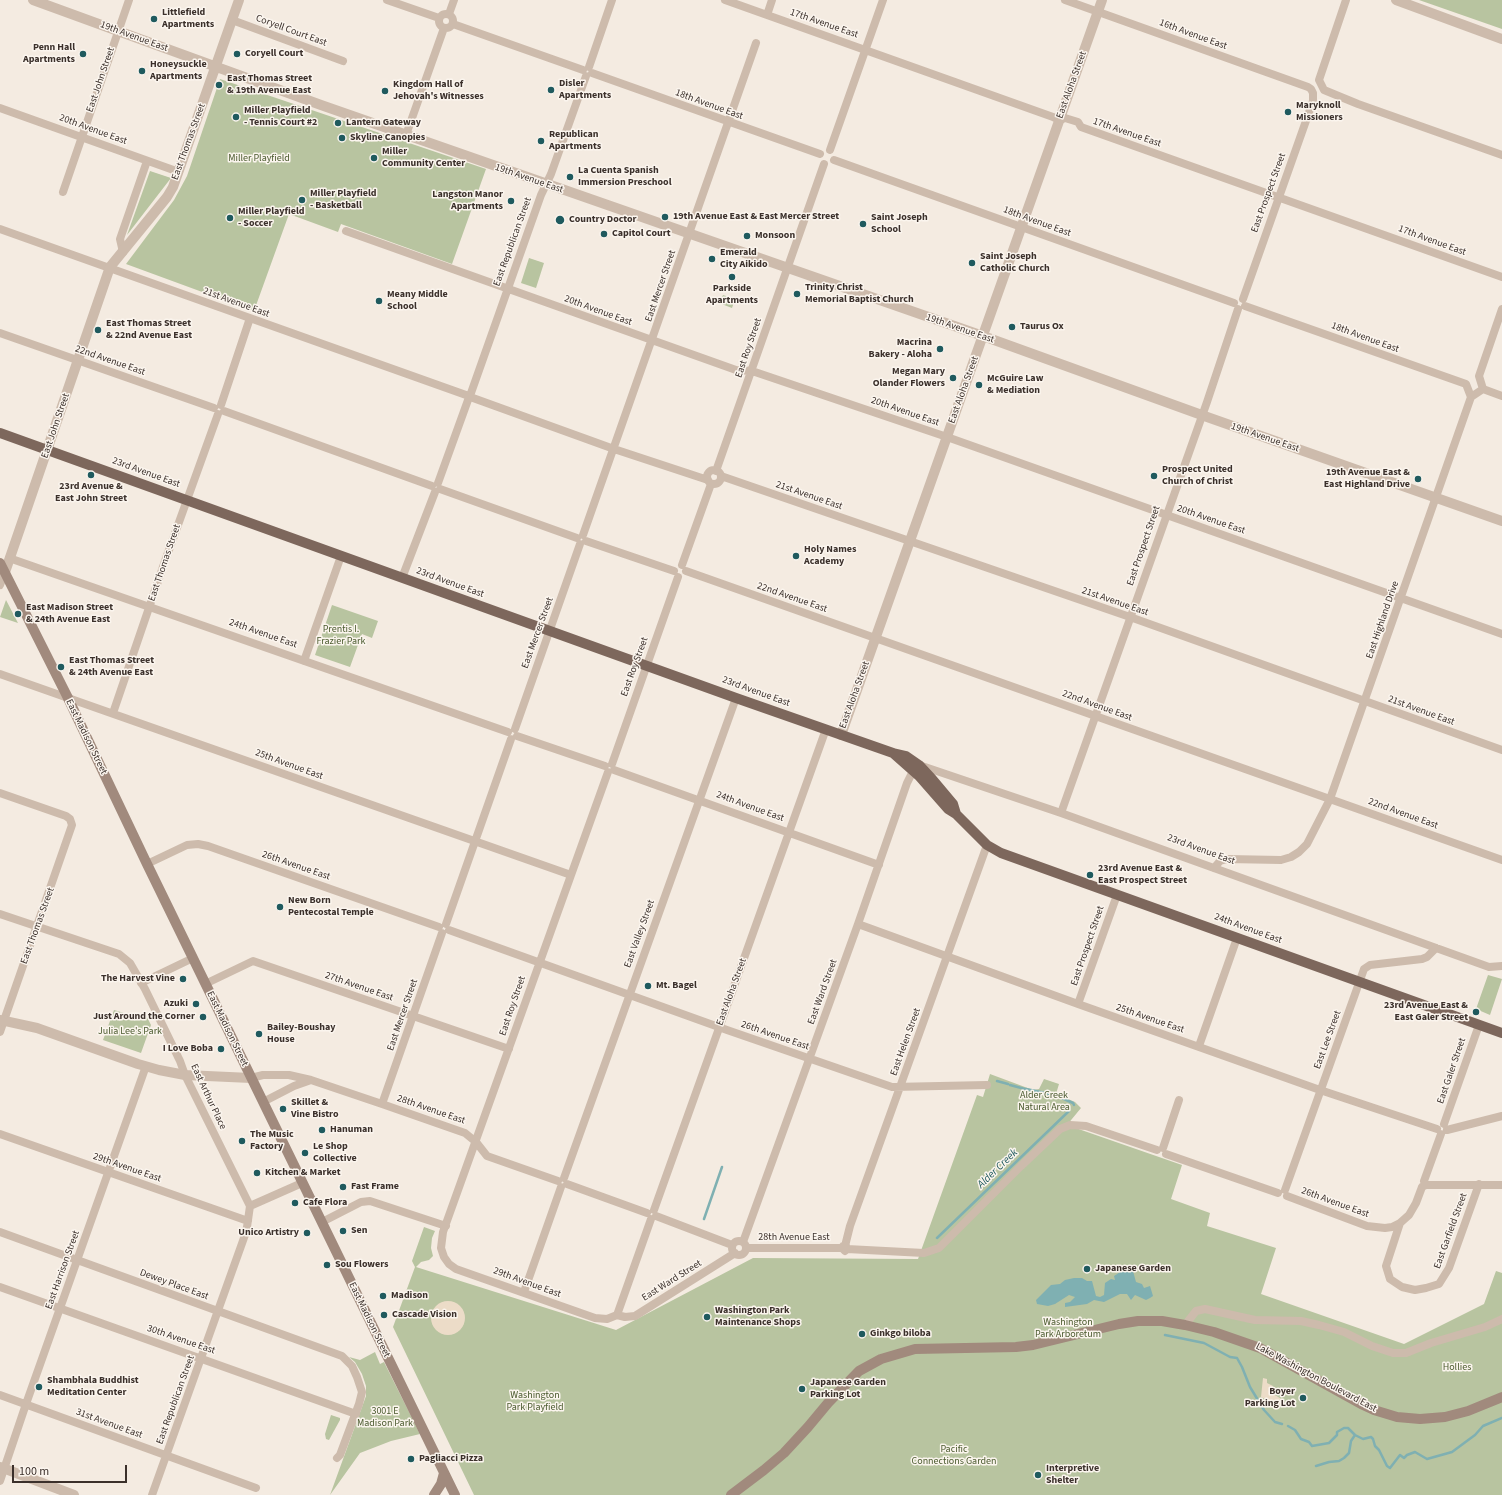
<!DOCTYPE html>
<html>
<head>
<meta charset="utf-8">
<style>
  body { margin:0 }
  #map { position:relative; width:1502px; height:1495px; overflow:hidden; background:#f4ebe1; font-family:"Source Sans 3",sans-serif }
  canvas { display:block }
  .scale { position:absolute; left:12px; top:1465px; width:115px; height:18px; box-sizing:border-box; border:2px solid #3b302b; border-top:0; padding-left:5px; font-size:12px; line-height:14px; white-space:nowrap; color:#3b302b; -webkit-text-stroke:3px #fbf5ee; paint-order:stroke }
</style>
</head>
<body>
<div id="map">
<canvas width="1502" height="1495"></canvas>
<div class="scale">100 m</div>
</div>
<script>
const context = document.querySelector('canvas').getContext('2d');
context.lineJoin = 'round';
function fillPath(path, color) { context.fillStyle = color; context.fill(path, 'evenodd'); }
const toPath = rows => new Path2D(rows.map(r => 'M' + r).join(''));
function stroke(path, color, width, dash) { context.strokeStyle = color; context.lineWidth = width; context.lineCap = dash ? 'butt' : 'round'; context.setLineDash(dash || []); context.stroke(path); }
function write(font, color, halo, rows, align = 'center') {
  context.font = font + ' "Source Sans 3",sans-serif'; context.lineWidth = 3; context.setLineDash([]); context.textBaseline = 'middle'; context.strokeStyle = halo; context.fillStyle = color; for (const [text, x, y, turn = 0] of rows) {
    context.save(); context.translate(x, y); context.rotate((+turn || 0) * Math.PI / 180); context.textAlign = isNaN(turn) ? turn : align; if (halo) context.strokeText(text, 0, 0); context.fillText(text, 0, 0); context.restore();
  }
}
fillPath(toPath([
  [1419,0,1502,0,1502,29],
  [220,79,486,169,452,264,341,224,338,232,289,214,254,311,126,264,174,200,187,176],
  [150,171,171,178,127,235],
  [529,258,544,263,536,288,521,283],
  [723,295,735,299,732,308,719,303],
  [6,600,18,623,0,617],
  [332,605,378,621,372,638,362,634,350,667,315,655],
  [1488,975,1502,979,1490,1015,1476,1009],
  [114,1010,141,1018,146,1015,151,1025,141,1053,103,1040],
  [990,1074,1033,1090,1039,1089,1044,1079,1059,1084,1056,1094,1075,1102,1081,1108,1067,1125,1182,1165,1171,1199,1210,1213,1207,1226,1276,1248,1261,1294,1404,1344,1484,1304,1496,1271,1502,1273,1502,1495,474,1495,393,1327,415,1267,412,1261,424,1227,435,1231,432,1238,431,1248,433,1256,429,1260,421,1262,416,1267,616,1330,753,1258,918,1259,977,1095,983,1097],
  [375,1352,380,1364,384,1362,420,1434,391,1441,360,1453,330,1495,366,1396,366,1386,362,1374,355,1362,349,1357,360,1360],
  [331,1415,340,1418,340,1420,329,1440,326,1439,325,1434]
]), '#b8c4a0');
fillPath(toPath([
  '431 1318a17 17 0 1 1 34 0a17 17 0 1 1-34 0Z',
  [1263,1378,1267,1379,1267,1383,1273,1386,1270,1392,1283,1400,1278,1408,1273,1403,1261,1397]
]), '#ecdcc8');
fillPath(toPath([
  [1128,1267,1133,1271,1136,1282,1142,1284,1144,1288,1150,1286,1153,1296,1150,1298,1146,1300,1135,1295,1131,1300,1127,1294,1120,1294,1104,1302,1094,1300,1087,1304,1065,1307,1065,1303,1070,1302,1075,1297,1069,1295,1055,1304,1048,1306,1037,1304,1036,1300,1051,1285,1060,1284,1065,1280,1074,1278,1082,1278,1087,1281,1092,1281,1096,1296,1100,1297,1104,1295,1105,1283,1111,1279,1115,1280,1114,1276]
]), '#7fb0b2');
stroke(toPath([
  [997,1081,1008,1084],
  [1010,1085,1025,1089],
  [1026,1089,1055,1095,1073,1103,1074,1105],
  [704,1219,722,1167],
  [937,1238,1069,1111],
  [1165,1335,1204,1343,1230,1357,1237,1358,1242,1367,1250,1387,1264,1410,1275,1422,1282,1424],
  [1288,1426,1295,1430,1301,1439,1309,1442,1312,1446,1329,1443,1337,1435,1337,1432,1344,1428,1348,1428,1355,1435,1363,1439,1371,1437,1373,1439,1375,1446,1379,1450,1387,1466,1390,1468,1400,1455,1404,1458,1407,1455,1415,1452,1427,1459,1452,1452,1475,1435,1483,1426,1502,1418],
  [1316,1466,1329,1462,1339,1461,1344,1458,1349,1453,1351,1441,1355,1435]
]), '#7fb0b2', 2.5);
stroke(toPath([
  [387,0,439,18],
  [725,0,1053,117,1060,120,1065,118,1078,122,1081,127,1502,277],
  [1065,0,1308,87,1311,89,1313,93,1313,101,1243,299],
  [1346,0,1319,80,1324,90,1358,104,1502,155],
  '439 21a7 7 0 1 1 14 0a7 7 0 1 1-14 0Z',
  [449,14,454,0],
  [767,15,772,0],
  [232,20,343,61],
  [453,24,583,70],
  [589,67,612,0],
  [592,73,820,154],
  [0,108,179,172],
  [406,135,444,28],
  [830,150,883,0],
  [834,160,1234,303],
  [63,192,129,0],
  [0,229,466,395],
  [346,231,736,370,752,371,947,437,1502,634],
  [123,252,120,239,147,161],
  [1245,306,1466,384,1471,397],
  [0,333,214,408],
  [1483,389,1479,376,1502,309],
  [1483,389,1502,396],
  [471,393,541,195,551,174,586,76],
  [473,398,614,449,708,480],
  [221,405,250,318],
  [224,411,432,486],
  '707 477a7 7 0 1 1 14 0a7 7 0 1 1-14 0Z',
  [716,471,824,164],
  [721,476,1130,617,1502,750],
  [438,483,468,400],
  [440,489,577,538],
  [583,535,756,43],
  [586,541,674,571],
  [9,558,508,732],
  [682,565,711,484],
  [686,571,1502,860],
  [402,578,435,492],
  [0,585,5,572],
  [304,661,341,556],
  [0,674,571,875],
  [113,713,165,561,218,414],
  [515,729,580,544],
  [517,736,605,766],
  [612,764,678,577],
  [919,765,1061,813,1489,967,1502,966],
  [614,770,879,865],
  [608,772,443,1232,441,1248,444,1257,449,1264,456,1269,595,1318,607,1319,617,1315],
  [0,793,66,816,70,819,72,825,0,1032],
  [1061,813,1207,402,1238,309],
  [147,864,187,845,198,844,208,846,439,927],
  [1214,868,1220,861,1227,859,1281,860,1291,857,1299,852,1307,844,1330,799,1471,397,1483,389],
  [0,914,119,954,130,963,145,989,180,1061,185,1075,250,1206,247,1227,245,1235,152,1495],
  [446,924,511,739],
  [858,924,1078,1004,1320,1090,1437,1129],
  [449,930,727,1030,892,1087,987,1085],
  [141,983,193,958],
  [205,984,253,961,509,1049],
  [1078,1004,1117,895],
  [1199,1046,1237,938],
  [251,1078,263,1075,289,1075,311,1080,382,1104,465,1133,476,1142,487,1156,558,1181],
  [263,1102,294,1086,311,1080],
  [382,1104,442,933],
  [1444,1124,1479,1025],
  [1447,1130,1502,1116],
  [0,1134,248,1221],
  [1163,1148,1179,1100],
  [1166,1154,1278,1193],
  [564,1178,736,698],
  [1424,1181,1441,1134],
  [567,1184,647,1213],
  [1422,1187,1416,1203,1409,1215,1400,1223,1386,1266,1390,1279,1402,1287,1415,1290,1426,1288,1439,1284,1449,1268,1479,1184],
  [1422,1187,1426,1185,1502,1185],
  [1285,1190,1364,969,1370,965,1422,959,1427,957,1436,948],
  [1287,1196,1367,1226,1385,1228,1392,1227,1400,1223],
  [250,1206,302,1183],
  [654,1210,826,729],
  [656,1216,732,1245],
  [322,1222,361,1202,370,1201,446,1226],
  [0,1232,342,1356,352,1366,357,1377,362,1392,359,1404,340,1455,337,1458],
  '732 1248a7 7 0 1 1 14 0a7 7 0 1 1-14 0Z',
  [743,1242,858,924,907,783,913,771],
  [845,1246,850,1226,987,845],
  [746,1248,842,1248,843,1246,846,1246],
  [842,1248,845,1251,847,1249,924,1253,939,1248,1021,1166,1060,1129,1070,1125,1086,1126,1157,1150],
  [0,1287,356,1414],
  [524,1292,561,1187],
  [617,1315,625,1317,635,1316,735,1253],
  [617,1315,651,1219],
  [1185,1325,1196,1311,1205,1309,1255,1320,1301,1321,1319,1325,1344,1332,1372,1346,1393,1353,1406,1353,1431,1343,1485,1327,1502,1319],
  [0,1395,256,1488],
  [0,1481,26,1404,146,1066]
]), '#cdbbac', 8);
stroke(toPath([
  [33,0,321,105,983,336,1210,418,1502,521],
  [1396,0,1502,39],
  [5,572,110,267,167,197,173,187,239,0],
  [841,735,1102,0],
  [0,1020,37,1028,138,1064,159,1070,185,1075,251,1078],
  [0,1467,74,1495]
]), '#cdbbac', 10);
stroke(toPath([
  [0,563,67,696,147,864,455,1495],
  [434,1495,441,1484,444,1473],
  [731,1495,764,1470,784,1453,808,1427,828,1403,859,1371,881,1359,915,1349,1016,1347,1033,1345,1119,1324,1138,1321,1162,1321,1185,1325,1214,1332,1260,1348,1361,1404,1374,1410,1397,1417,1420,1419,1445,1417,1468,1411,1502,1397]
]), '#a18a7d', 10);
stroke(toPath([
  [0,433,736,698,893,753,906,756,919,765,932,779,953,804,956,814],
  [893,753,919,776,948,809,956,814,987,845,1001,853,1502,1033]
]), '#7d675c', 10);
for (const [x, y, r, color] of [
  [154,19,4,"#1f5a5e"],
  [83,54,4,"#1f5a5e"],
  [237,54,4,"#1f5a5e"],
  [142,71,4,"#1f5a5e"],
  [219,85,4,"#1f5a5e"],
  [551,90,4,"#1f5a5e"],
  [385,91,4,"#1f5a5e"],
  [1288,112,4,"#1f5a5e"],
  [236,117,4,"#1f5a5e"],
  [338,123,4,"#1f5a5e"],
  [342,138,4,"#1f5a5e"],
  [541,141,4,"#1f5a5e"],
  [374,158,4,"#1f5a5e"],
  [570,177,4,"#1f5a5e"],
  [302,200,4,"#1f5a5e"],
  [511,201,4,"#1f5a5e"],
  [665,217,4,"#1f5a5e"],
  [230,218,4,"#1f5a5e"],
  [560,220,5,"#1f5a5e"],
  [863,224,4,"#1f5a5e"],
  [604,234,4,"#1f5a5e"],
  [747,236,4,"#1f5a5e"],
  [712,259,4,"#1f5a5e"],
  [972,263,4,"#1f5a5e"],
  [732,277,4,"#1f5a5e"],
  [797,294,4,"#1f5a5e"],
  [379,301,4,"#1f5a5e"],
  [1012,327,4,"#1f5a5e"],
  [98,330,4,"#1f5a5e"],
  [940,349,4,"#1f5a5e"],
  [953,378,4,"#1f5a5e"],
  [979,385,4,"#1f5a5e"],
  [91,475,4,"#1f5a5e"],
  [1154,476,4,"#1f5a5e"],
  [1418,479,4,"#1f5a5e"],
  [796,556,4,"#1f5a5e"],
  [18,614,4,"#1f5a5e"],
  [61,667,4,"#1f5a5e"],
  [1090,875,4,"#1f5a5e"],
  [280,907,4,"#1f5a5e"],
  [183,979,4,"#1f5a5e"],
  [648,986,4,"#1f5a5e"],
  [196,1004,4,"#1f5a5e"],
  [1476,1012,4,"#1f5a5e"],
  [203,1017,4,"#1f5a5e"],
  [259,1034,4,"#1f5a5e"],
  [221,1049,4,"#1f5a5e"],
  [283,1109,4,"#1f5a5e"],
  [322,1130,4,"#1f5a5e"],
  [242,1141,4,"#1f5a5e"],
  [305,1153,4,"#1f5a5e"],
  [257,1173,4,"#1f5a5e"],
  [343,1187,4,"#1f5a5e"],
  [295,1203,4,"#1f5a5e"],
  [343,1231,4,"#1f5a5e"],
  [307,1233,4,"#1f5a5e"],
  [327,1265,4,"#1f5a5e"],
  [1087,1269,4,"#1f5a5e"],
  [383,1296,4,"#1f5a5e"],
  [384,1315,4,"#1f5a5e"],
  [707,1317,4,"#1f5a5e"],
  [862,1334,4,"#1f5a5e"],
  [39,1387,4,"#1f5a5e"],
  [802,1389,4,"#1f5a5e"],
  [1303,1398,4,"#1f5a5e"],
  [411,1459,4,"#1f5a5e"],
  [1038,1475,4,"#1f5a5e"]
]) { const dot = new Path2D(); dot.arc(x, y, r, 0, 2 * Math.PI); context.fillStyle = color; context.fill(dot); stroke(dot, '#fbf5ee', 1.5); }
write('bold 10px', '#3b302b', '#fbf5ee', [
  ["Littlefield",162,13],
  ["Apartments",162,25],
  ["Penn Hall",75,48,"right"],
  ["Apartments",75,60,"right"],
  ["Coryell Court",245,54],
  ["Honeysuckle",150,65],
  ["Apartments",150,77],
  ["East Thomas Street",227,79],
  ["& 19th Avenue East",227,91],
  ["Disler",559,84],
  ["Apartments",559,96],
  ["Kingdom Hall of",393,85],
  ["Jehovah's Witnesses",393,97],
  ["Maryknoll",1296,106],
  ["Missioners",1296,118],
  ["Miller Playfield",244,111],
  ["- Tennis Court #2",244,123],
  ["Lantern Gateway",346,123],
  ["Republican",549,135],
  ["Apartments",549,147],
  ["Skyline Canopies",350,138],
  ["Miller",382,152],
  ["Community Center",382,164],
  ["La Cuenta Spanish",578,171],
  ["Immersion Preschool",578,183],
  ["Miller Playfield",310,194],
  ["- Basketball",310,206],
  ["Langston Manor",503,195,"right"],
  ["Apartments",503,207,"right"],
  ["Miller Playfield",238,212],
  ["- Soccer",238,224],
  ["19th Avenue East & East Mercer Street",673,217],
  ["Saint Joseph",871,218],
  ["School",871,230],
  ["Country Doctor",569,220],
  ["Capitol Court",612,234],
  ["Monsoon",755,236],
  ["Emerald",720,253],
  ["City Aikido",720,265],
  ["Saint Joseph",980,257],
  ["Catholic Church",980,269],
  ["Trinity Christ",805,288],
  ["Memorial Baptist Church",805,300],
  ["Parkside",732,289,"center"],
  ["Apartments",732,301,"center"],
  ["Meany Middle",387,295],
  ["School",387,307],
  ["East Thomas Street",106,324],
  ["& 22nd Avenue East",106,336],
  ["Taurus Ox",1020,327],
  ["Macrina",932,343,"right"],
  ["Bakery - Aloha",932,355,"right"],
  ["Megan Mary",945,372,"right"],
  ["Olander Flowers",945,384,"right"],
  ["McGuire Law",987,379],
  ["& Mediation",987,391],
  ["Prospect United",1162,470],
  ["Church of Christ",1162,482],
  ["19th Avenue East &",1410,473,"right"],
  ["East Highland Drive",1410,485,"right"],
  ["23rd Avenue &",91,487,"center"],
  ["East John Street",91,499,"center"],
  ["Holy Names",804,550],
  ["Academy",804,562],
  ["East Madison Street",26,608],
  ["& 24th Avenue East",26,620],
  ["East Thomas Street",69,661],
  ["& 24th Avenue East",69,673],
  ["23rd Avenue East &",1098,869],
  ["East Prospect Street",1098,881],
  ["New Born",288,901],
  ["Pentecostal Temple",288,913],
  ["The Harvest Vine",175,979,"right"],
  ["Mt. Bagel",656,986],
  ["Azuki",188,1004,"right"],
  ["23rd Avenue East &",1468,1006,"right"],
  ["East Galer Street",1468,1018,"right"],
  ["Just Around the Corner",195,1017,"right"],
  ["Bailey-Boushay",267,1028],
  ["House",267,1040],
  ["I Love Boba",213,1049,"right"],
  ["Skillet &",291,1103],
  ["Vine Bistro",291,1115],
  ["Hanuman",330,1130],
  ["The Music",250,1135],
  ["Factory",250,1147],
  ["Le Shop",313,1147],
  ["Collective",313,1159],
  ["Kitchen & Market",265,1173],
  ["Fast Frame",351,1187],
  ["Cafe Flora",303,1203],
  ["Sen",351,1231],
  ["Unico Artistry",299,1233,"right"],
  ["Sou Flowers",335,1265],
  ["Japanese Garden",1095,1269],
  ["Madison",391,1296],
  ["Washington Park",715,1311],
  ["Maintenance Shops",715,1323],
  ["Cascade Vision",392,1315],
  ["Ginkgo biloba",870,1334],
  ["Shambhala Buddhist",47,1381],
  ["Meditation Center",47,1393],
  ["Japanese Garden",810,1383],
  ["Parking Lot",810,1395],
  ["Boyer",1295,1392,"right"],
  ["Parking Lot",1295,1404,"right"],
  ["Pagliacci Pizza",419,1459],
  ["Interpretive",1046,1469],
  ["Shelter",1046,1481]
], 'left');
write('10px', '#3b302b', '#fbf5ee', [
  ["17th Avenue East",824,24,19],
  ["Coryell Court East",291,31,20],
  ["16th Avenue East",1193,35,20],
  ["19th Avenue East",134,37,20],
  ["East John Street",101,80,-71],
  ["East Aloha Street",1072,85,-70],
  ["18th Avenue East",709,105,20],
  ["20th Avenue East",93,130,20],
  ["17th Avenue East",1127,133,19],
  ["East Thomas Street",189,142,-70],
  ["19th Avenue East",529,179,19],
  ["East Prospect Street",1269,193,-70],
  ["18th Avenue East",1037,222,20],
  ["17th Avenue East",1432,241,20],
  ["East Republican Street",513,242,-70],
  ["East Mercer Street",661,286,-71],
  ["21st Avenue East",236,303,20],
  ["20th Avenue East",598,311,20],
  ["19th Avenue East",960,329,19],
  ["18th Avenue East",1365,338,20],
  ["East Roy Street",749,348,-71],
  ["22nd Avenue East",110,361,19],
  ["East Aloha Street",964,390,-70],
  ["20th Avenue East",905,412,19],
  ["East John Street",56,426,-71],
  ["19th Avenue East",1265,438,19],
  ["23rd Avenue East",146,473,20],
  ["21st Avenue East",809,496,19],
  ["20th Avenue East",1211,520,19],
  ["East Prospect Street",1144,546,-71],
  ["East Thomas Street",165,563,-71],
  ["23rd Avenue East",450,583,20],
  ["22nd Avenue East",792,598,19],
  ["21st Avenue East",1115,602,19],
  ["East Highland Drive",1383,620,-71],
  ["East Mercer Street",538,633,-70],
  ["24th Avenue East",263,634,19],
  ["East Roy Street",635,667,-70],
  ["23rd Avenue East",756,692,20],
  ["East Aloha Street",855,695,-70],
  ["22nd Avenue East",1097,706,20],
  ["21st Avenue East",1421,711,20],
  ["East Madison Street",86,737,64],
  ["25th Avenue East",289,765,20],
  ["24th Avenue East",750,807,20],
  ["22nd Avenue East",1403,814,20],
  ["23rd Avenue East",1201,850,20],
  ["26th Avenue East",296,866,19],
  ["East Thomas Street",38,926,-70],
  ["24th Avenue East",1248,929,20],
  ["East Valley Street",640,934,-70],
  ["East Prospect Street",1088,946,-71],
  ["27th Avenue East",359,987,19],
  ["East Aloha Street",732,992,-70],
  ["East Ward Street",823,992,-70],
  ["East Roy Street",513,1006,-71],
  ["East Mercer Street",403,1015,-71],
  ["25th Avenue East",1150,1019,19],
  ["East Madison Street",227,1029,64],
  ["26th Avenue East",775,1036,19],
  ["East Lee Street",1328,1040,-70],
  ["East Helen Street",906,1042,-70],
  ["East Galer Street",1452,1071,-71],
  ["East Arthur Place",208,1097,65],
  ["28th Avenue East",431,1110,19],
  ["29th Avenue East",127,1168,19],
  ["26th Avenue East",1335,1203,20],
  ["East Garfield Street",1451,1231,-70],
  ["28th Avenue East",794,1238],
  ["East Harrison Street",63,1270,-70],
  ["East Ward Street",672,1281,-32],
  ["29th Avenue East",527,1283,20],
  ["Dewey Place East",174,1285,20],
  ["East Madison Street",369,1320,64],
  ["30th Avenue East",181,1340,19],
  ["Lake Washington Boulevard East",1316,1378,28],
  ["East Republican Street",176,1400,-70],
  ["31st Avenue East",109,1424,20]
]);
write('10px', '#4a5a2e', '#fbf5ee', [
  ["Miller Playfield",259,159],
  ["Prentis I.",341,630],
  ["Frazier Park",341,642],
  ["Julia Lee's Park",130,1032],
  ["Alder Creek",1044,1096],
  ["Natural Area",1044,1108],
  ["Washington",1068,1323],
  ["Park Arboretum",1068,1335],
  ["Hollies",1457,1368],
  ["Washington",535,1396],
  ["Park Playfield",535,1408],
  ["3001 E",385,1412],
  ["Madison Park",385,1424],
  ["Pacific",954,1450],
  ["Connections Garden",954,1462]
]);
write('italic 11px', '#1f5a5e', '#fbf5ee', [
  ["Alder Creek",998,1169,-44]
]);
</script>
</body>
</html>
